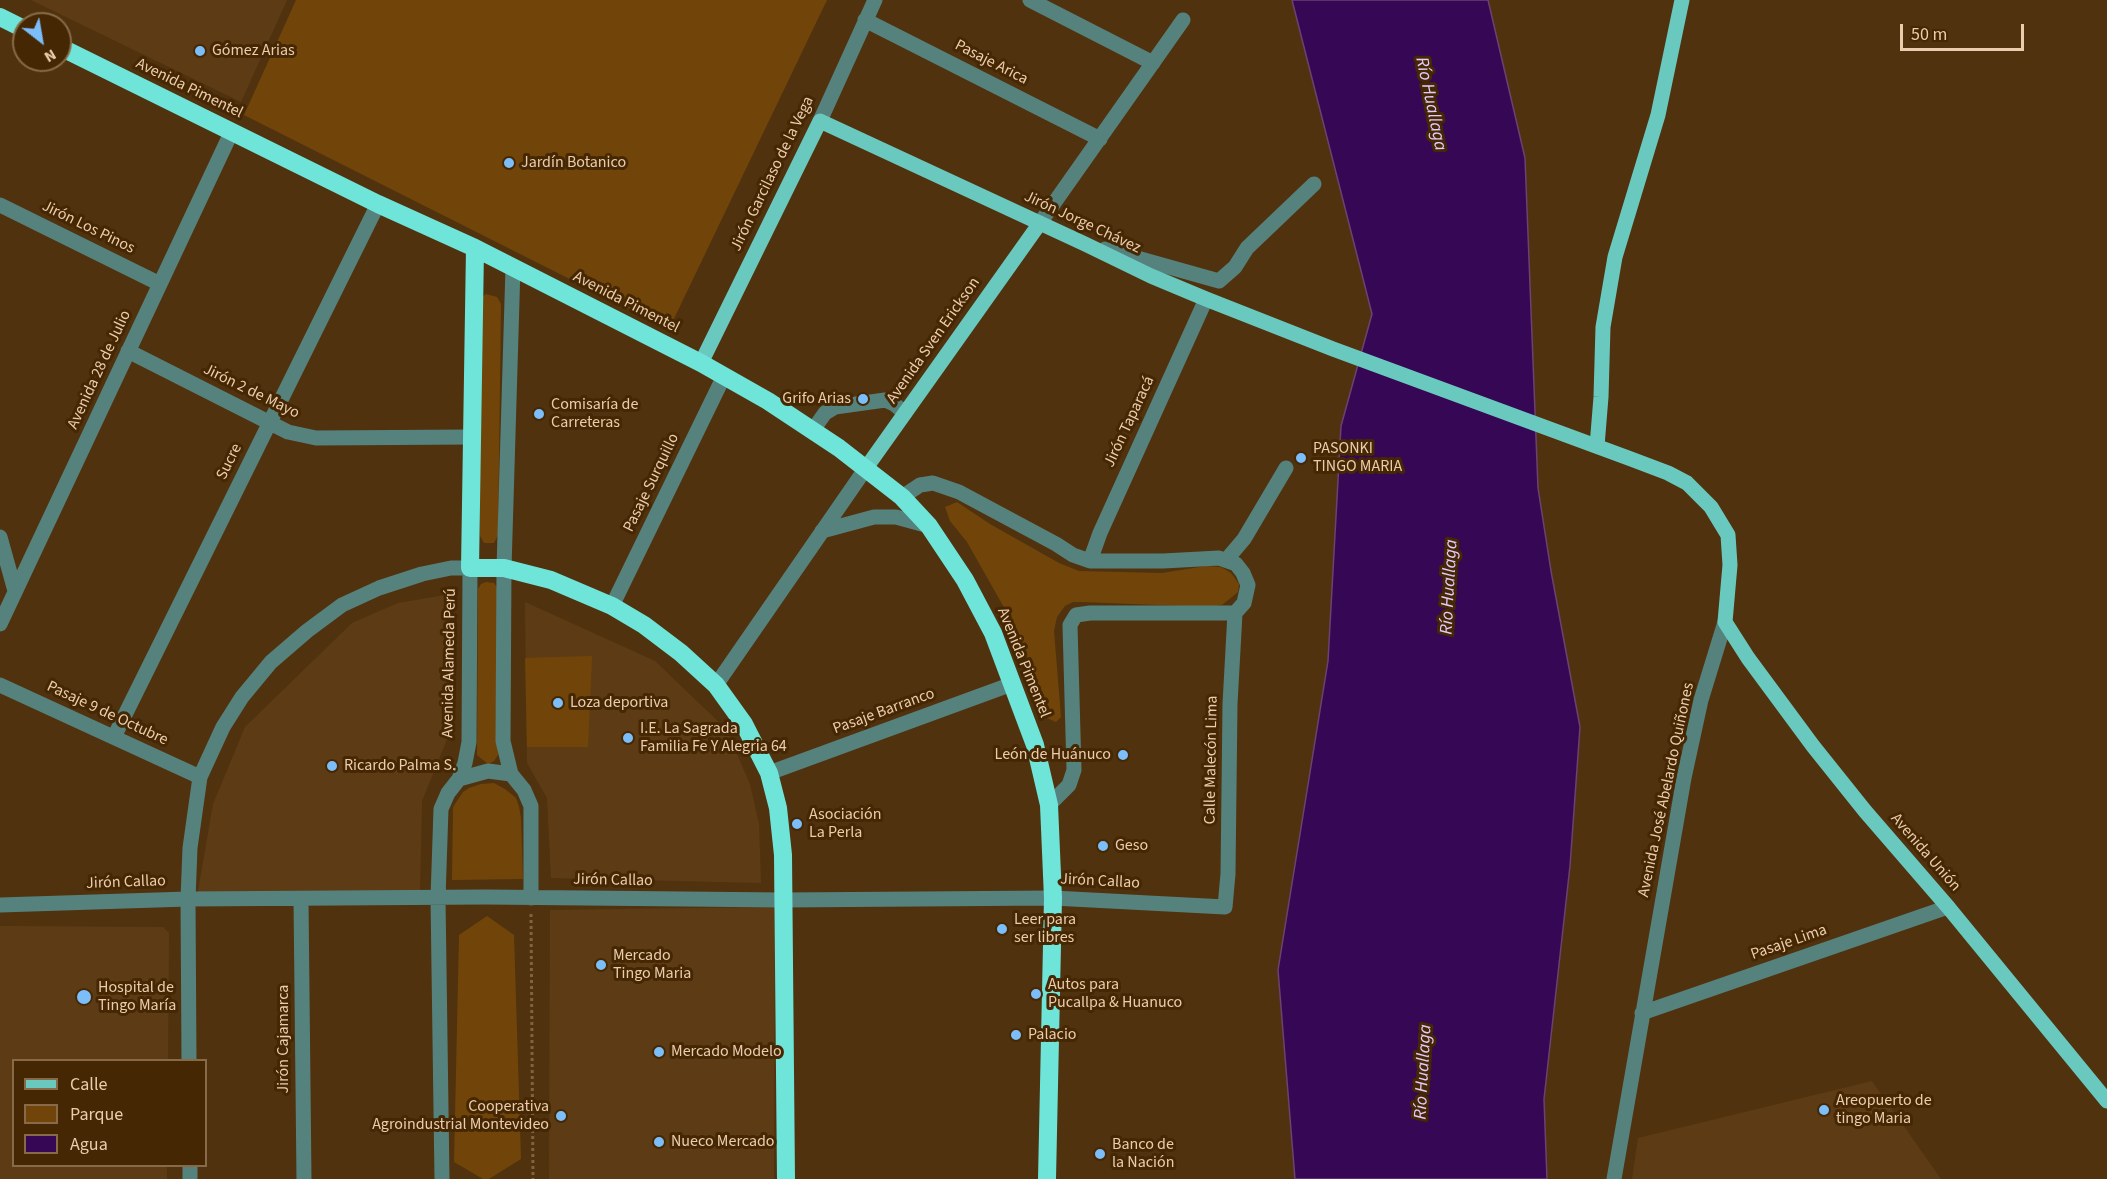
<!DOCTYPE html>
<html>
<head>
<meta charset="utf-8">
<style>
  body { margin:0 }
  #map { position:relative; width:2107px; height:1179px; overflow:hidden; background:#50320f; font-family:"Source Sans 3",sans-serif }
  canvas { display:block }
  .legend { position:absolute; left:12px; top:1059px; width:195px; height:108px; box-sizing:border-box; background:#452803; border:2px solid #876a47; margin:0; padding:8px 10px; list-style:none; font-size:18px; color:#ebccad }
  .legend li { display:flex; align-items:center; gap:12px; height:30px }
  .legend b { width:30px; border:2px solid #876a47 }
  .north { position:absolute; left:12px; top:12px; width:60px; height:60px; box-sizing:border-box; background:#452803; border:2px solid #876a47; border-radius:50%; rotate:149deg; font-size:16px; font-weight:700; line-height:24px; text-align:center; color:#ebccad }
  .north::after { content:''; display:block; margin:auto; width:21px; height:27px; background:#7cbef9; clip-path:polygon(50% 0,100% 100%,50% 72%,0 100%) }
  .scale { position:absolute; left:1900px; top:24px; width:124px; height:27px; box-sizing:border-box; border:3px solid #ebccad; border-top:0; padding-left:8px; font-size:18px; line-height:21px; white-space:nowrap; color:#ebccad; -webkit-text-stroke:4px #452803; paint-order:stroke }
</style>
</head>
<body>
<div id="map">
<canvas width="2107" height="1179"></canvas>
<ul class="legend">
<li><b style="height:8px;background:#6ac9bf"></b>Calle</li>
<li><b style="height:16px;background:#714509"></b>Parque</li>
<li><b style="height:16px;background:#360754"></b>Agua</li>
</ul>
<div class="north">N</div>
<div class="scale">50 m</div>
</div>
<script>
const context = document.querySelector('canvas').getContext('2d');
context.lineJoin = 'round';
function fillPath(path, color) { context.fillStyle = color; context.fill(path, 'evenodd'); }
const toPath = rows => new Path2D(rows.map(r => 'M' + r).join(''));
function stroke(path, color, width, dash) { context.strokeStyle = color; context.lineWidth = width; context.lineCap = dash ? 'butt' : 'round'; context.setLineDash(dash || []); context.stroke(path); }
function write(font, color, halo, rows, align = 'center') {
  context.font = font + ' "Source Sans 3",sans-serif'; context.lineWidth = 6; context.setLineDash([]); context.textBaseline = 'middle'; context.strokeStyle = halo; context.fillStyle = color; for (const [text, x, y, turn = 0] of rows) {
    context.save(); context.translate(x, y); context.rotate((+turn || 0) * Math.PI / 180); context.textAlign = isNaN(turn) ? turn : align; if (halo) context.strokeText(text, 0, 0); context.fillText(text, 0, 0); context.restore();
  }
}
fillPath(toPath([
  [31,0,287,0,241,102],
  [451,594,450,732,422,801,420,894,197,897,213,804,245,727,352,623,398,603],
  [525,602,655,661,726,729,750,784,759,824,761,883,551,878,547,798,527,763],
  [775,907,774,1179,549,1179,550,910],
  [0,926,163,927,169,933,168,1060,14,1060,14,1166,167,1166,167,1179,0,1179],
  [1872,1081,1941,1179,1632,1179,1638,1138]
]), '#5d3c15');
fillPath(toPath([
  [296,0,827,0,669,329,244,115],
  [486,294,497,297,501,304,498,535,494,543,484,543,480,536,480,298],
  [957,502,990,524,1059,563,1079,571,1162,573,1206,566,1221,567,1231,573,1239,584,1238,592,1222,605,1211,607,1080,602,1073,602,1065,606,1057,617,1054,631,1061,717,1056,722,1047,718,1019,634,967,542,950,521,945,507],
  [486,582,494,583,499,590,498,755,494,761,488,764,477,755,478,589,481,584],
  [592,656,588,747,527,747,525,658],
  [494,783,505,789,516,798,519,807,521,818,523,879,452,880,453,807,463,792,469,788,481,784],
  [487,916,514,935,521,1159,489,1179,483,1179,454,1162,459,935]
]), '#714509');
const water = toPath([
  [1292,0,1488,0,1525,158,1538,488,1551,571,1580,727,1570,866,1544,1099,1547,1179,1295,1179,1278,970,1328,661,1341,426,1372,314,1292,0]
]);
fillPath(water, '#360754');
stroke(water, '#6c426f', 1.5);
stroke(toPath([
  [531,914,533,1179]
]), '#816341', 3, [3, 3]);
stroke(toPath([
  [1030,0,1153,63],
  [865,20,1100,139],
  [820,121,875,0],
  [0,205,160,284],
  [1040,223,1183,20],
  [1105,249,1219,281,1235,267,1247,248,1314,184],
  [513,267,504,568,503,741,511,774,524,790,531,806,531,898],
  [128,351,288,432,316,438,472,437],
  [813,430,825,413,835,407,885,400,894,404,905,413],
  [902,497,920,485,933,483,959,492,1056,544,1073,555,1090,561,1163,561,1219,558,1236,564,1243,573,1248,585,1244,603,1235,613,1090,613,1076,615,1070,625,1074,770,1069,785,1049,805],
  [822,531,874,517,896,517,929,526],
  [0,537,15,591],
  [1227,559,1244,539,1286,468],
  [1090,561,1100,533,1206,299],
  [612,606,724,376],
  [0,624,232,131],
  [0,685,200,777],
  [716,685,866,468],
  [114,737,378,204],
  [769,773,1012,684],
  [459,779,488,771,511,774],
  [301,899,304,1179],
  [0,905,188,899,486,897,783,900,1053,898,1225,907,1228,874,1230,704,1235,613],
  [1642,1013,1948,907],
  [189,1060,188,899,190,848,200,777,223,727,242,697,271,662,307,631,342,605,379,588,422,574,451,568,470,568,469,742,465,763,459,779,448,793,441,809,438,898,442,1179],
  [190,1166,190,1179],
  [1614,1179,1684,778,1701,700,1725,622]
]), '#56827d', 15);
stroke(toPath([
  [701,363,820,121,1085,244,1151,276,1206,299,1333,349,1631,459,1668,473,1687,483,1711,507,1728,535,1730,565,1725,622,1748,658,1813,746,1865,811,1948,907,2107,1101],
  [1597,446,1601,397,1603,327,1615,257,1658,115,1682,0],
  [866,468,1040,223]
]), '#6ac9bf', 15);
stroke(toPath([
  [0,17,24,29],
  [60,47,378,204,475,248,701,363,768,401,839,448,902,497,929,526,965,580,993,633,1035,745,1049,805,1053,898,1047,1179],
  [475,248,470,568,504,568,551,580,612,606,644,625,681,653,716,685,744,724,769,773,778,808,783,855,786,1179]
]), '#6fe5d9', 18);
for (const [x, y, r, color] of [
  [200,51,6,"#7cbef9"],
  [509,163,6,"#7cbef9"],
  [863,399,6,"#7cbef9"],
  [539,414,6,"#7cbef9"],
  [1301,458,6,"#7cbef9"],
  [558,703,6,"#7cbef9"],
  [628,738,6,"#7cbef9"],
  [1123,755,6,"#7cbef9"],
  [332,766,6,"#7cbef9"],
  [797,824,6,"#7cbef9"],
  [1103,846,6,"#7cbef9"],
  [1002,929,6,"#7cbef9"],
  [601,965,6,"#7cbef9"],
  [1036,994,6,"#7cbef9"],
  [84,997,8,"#7cbef9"],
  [1016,1035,6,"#7cbef9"],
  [659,1052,6,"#7cbef9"],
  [1824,1110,6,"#7cbef9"],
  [561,1116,6,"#7cbef9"],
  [659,1142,6,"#7cbef9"],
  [1100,1154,6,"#7cbef9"]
]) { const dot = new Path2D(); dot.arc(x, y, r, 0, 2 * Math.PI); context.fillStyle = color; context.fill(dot); stroke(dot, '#452803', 2); }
write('16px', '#ebccad', '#452803', [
  ["Gómez Arias",212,51],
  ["Jardín Botanico",521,163],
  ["Grifo Arias",851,399,"right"],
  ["Comisaría de",551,405],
  ["Carreteras",551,423],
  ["PASONKI",1313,449],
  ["TINGO MARIA",1313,467],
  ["Loza deportiva",570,703],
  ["I.E. La Sagrada",640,729],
  ["Familia Fe Y Alegria 64",640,747],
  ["León de Huánuco",1111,755,"right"],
  ["Ricardo Palma S.",344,766],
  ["Asociación",809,815],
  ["La Perla",809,833],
  ["Geso",1115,846],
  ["Leer para",1014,920],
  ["ser libres",1014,938],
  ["Mercado",613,956],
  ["Tingo Maria",613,974],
  ["Autos para",1048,985],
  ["Pucallpa & Huanuco",1048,1003],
  ["Hospital de",98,988],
  ["Tingo María",98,1006],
  ["Palacio",1028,1035],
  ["Mercado Modelo",671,1052],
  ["Areopuerto de",1836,1101],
  ["tingo Maria",1836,1119],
  ["Cooperativa",549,1107,"right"],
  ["Agroindustrial Montevideo",549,1125,"right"],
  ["Nueco Mercado",671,1142],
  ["Banco de",1112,1145],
  ["la Nación",1112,1163]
], 'left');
write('16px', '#ebccad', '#452803', [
  ["Pasaje Arica",991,63,27],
  ["Avenida Pimentel",189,89,26],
  ["Jirón Garcilaso de la Vega",773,174,-64],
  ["Jirón Jorge Chávez",1082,223,25],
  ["Jirón Los Pinos",88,228,26],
  ["Avenida Pimentel",626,303,27],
  ["Avenida Sven Erickson",934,341,-55],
  ["Avenida 28 de Julio",100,370,-65],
  ["Jirón 2 de Mayo",251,392,26],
  ["Jirón Taparacá",1130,422,-65],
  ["Sucre",230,462,-64],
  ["Pasaje Surquillo",652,483,-64],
  ["Avenida Alameda Perú",450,663,-89],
  ["Avenida Pimentel",1023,663,68],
  ["Pasaje Barranco",884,712,-20],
  ["Pasaje 9 de Octubre",107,714,25],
  ["Calle Malecón Lima",1212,760,-89],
  ["Avenida José Abelardo Quiñones",1667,790,-78],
  ["Avenida Unión",1925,853,49],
  ["Jirón Callao",613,881,1],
  ["Jirón Callao",1100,882,3],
  ["Jirón Callao",126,883,-2],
  ["Pasaje Lima",1789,943,-19],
  ["Jirón Cajamarca",284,1039,-90]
]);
write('italic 18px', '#e4cbff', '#452803', [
  ["Río Huallaga",1430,104,78],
  ["Río Huallaga",1450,587,-87],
  ["Río Huallaga",1424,1072,-87]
]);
</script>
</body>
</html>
